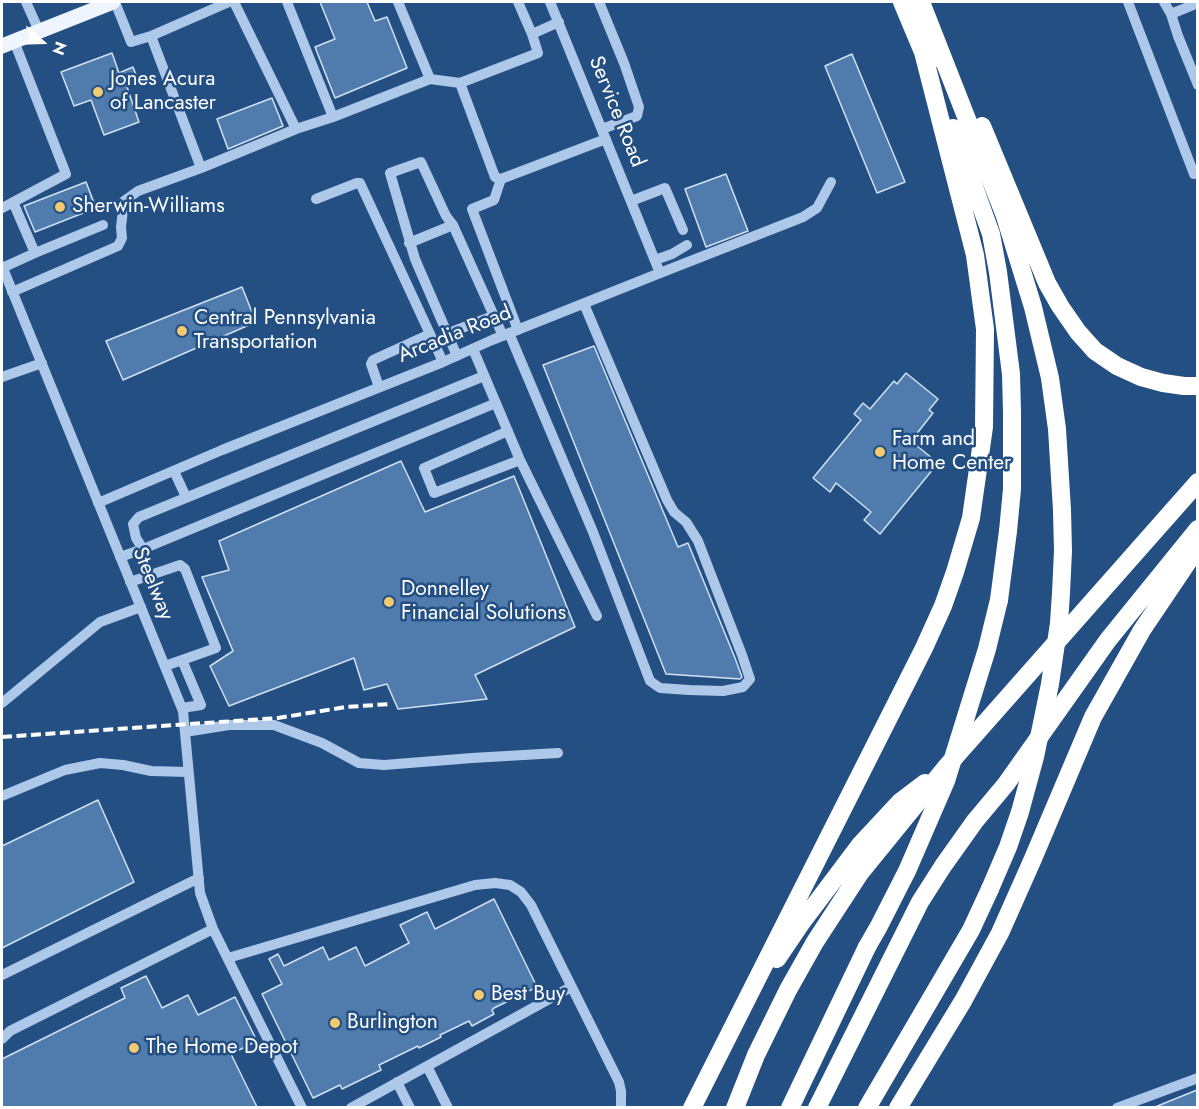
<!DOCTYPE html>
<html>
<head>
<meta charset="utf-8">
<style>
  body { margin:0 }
  #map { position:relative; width:1199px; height:1109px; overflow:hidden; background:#244f83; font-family:Jost,sans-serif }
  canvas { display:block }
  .frame { position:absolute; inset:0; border:3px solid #fff; pointer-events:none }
  .north { position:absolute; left:12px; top:12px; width:60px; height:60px; -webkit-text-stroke:4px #244f83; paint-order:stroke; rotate:110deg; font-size:16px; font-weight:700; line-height:24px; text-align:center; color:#fff }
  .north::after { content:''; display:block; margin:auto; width:21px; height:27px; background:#fff; clip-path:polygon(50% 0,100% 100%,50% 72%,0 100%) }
</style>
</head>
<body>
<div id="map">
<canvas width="1199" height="1109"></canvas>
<div class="frame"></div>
<div class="north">N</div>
</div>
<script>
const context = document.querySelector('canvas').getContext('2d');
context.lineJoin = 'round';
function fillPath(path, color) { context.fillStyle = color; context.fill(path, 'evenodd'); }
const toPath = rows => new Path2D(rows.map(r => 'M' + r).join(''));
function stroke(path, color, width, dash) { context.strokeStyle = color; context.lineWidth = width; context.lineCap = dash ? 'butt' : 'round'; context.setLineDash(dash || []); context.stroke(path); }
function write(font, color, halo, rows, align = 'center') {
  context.font = font + ' Jost,sans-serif'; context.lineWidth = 5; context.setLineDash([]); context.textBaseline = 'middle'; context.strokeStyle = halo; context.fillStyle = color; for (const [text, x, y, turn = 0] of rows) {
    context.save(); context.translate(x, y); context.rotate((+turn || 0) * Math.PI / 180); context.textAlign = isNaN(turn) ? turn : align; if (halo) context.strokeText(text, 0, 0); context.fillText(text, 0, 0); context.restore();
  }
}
const building = toPath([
  [320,2,367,2,375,21,387,17,407,68,335,98,315,47,335,39,320,2],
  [112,53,119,73,133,67,138,80,126,84,139,122,104,135,91,100,74,106,61,72,112,53],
  [852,54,905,182,877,193,825,66,852,54],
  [272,98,283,126,228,149,217,119,272,98],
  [726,174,748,231,706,247,685,189,726,174],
  [86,182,96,208,35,232,24,206,86,182],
  [242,287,256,322,123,380,106,341,242,287],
  [594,346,678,547,688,543,735,658,742,677,740,679,666,674,543,365,594,346],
  [906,373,938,399,929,410,933,413,911,441,938,463,880,534,864,520,871,512,836,483,830,492,813,478,861,420,854,414,863,403,870,409,894,381,897,384,906,373],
  [401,461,425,512,514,476,575,627,475,675,487,699,398,709,387,684,364,690,354,658,229,706,210,666,233,651,202,577,229,570,219,541,401,461],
  [98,800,134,882,2,948,2,846,98,800],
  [494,899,537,987,494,1008,492,1010,494,1014,472,1026,469,1021,440,1035,441,1037,419,1048,418,1046,379,1065,381,1070,342,1089,340,1085,313,1098,262,994,282,984,269,959,278,954,284,966,323,947,329,960,356,947,365,966,409,943,400,925,427,912,435,929,494,899],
  [146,976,162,1008,188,995,198,1015,235,997,257,1041,231,1054,257,1107,2,1107,2,1059,125,998,121,988,146,976],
  [1197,1090,1197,1107,1155,1107,1197,1090]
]);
fillPath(building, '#507bad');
stroke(building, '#d0e2f6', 1.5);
stroke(toPath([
  [26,2,39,31],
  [115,2,131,42,151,36],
  [229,2,151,36,201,168,296,129,234,2],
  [287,2,333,117,430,79],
  [398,2,430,79,460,83,538,53,532,34],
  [518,2,532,34,559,22],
  [599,2,624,63,639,107,637,116,602,129],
  [1128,2,1194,174,1198,173],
  [1164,2,1171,14,1178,36,1198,85],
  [1171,14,1198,3],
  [460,83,495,177,501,179,606,139],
  [296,129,333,117],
  [501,179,494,200,472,209,518,330],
  [316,199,357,183,360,183,443,362],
  [631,201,665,188,683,230],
  [13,202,35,253],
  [2,208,66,174,14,41],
  [409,243,453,225],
  [655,260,672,254,687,245],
  [2,266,183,711,200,893,213,929,302,1108],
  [2,268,35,253,103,225],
  [660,273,803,217,817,208,831,182],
  [12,292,118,246,122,238,121,227,124,201,138,191,201,168],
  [509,333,593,532,650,681,660,688,689,690,723,691,743,687,750,679,742,655,698,541,686,522,674,512,667,500,584,304],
  [446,334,493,316],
  [473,349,520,460,597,616],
  [457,356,415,259,390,173,421,162,446,216,453,225,503,336],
  [484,376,139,517,133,524,136,538,143,549,496,403],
  [2,377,42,363],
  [379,387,371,364,373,360,430,334],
  [508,431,424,468,434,493,520,460],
  [174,471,186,497],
  [98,503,222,450,443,362,492,340,660,273,550,2],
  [120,557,143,549],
  [130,582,180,565,185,569,216,648,165,666],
  [2,703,100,622,141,607],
  [182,708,201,705,182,660],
  [185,732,229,725,274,725,322,743,359,763,384,765,472,758,558,753],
  [2,796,65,770,100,763,123,765,151,771,188,772],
  [228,958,475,885,495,883,510,885,521,892,531,905,619,1082,621,1091,621,1108],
  [2,975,199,878],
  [2,1039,10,1031,213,929],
  [427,1066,448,1108],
  [397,1082,410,1108],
  [351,1108,571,987],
  [1117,1108,1198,1078]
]), '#adc8e8', 10);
stroke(toPath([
  [2,46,113,2]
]), '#eff5fe', 15);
stroke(toPath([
  [902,2,928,64],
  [921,2,1005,216,1033,307,1050,378,1057,429,1062,510],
  [982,126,1047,283,1060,306,1078,332,1095,351,1117,366,1141,377,1163,383,1184,386,1198,386],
  [953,128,991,234,998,272,1011,374,1012,412,1012,489,1008,531,999,600],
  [777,959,802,922,860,845,900,802,925,783],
  [692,1108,924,648,943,606,955,572,971,518,984,427,985,329,975,255,923,52],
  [735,1108,756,1055,788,990,815,942,860,873,947,766,1198,482],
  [790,1108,867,947],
  [817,1108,920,902,943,866,975,821,1006,784,1108,640,1198,529],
  [867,1108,971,930,990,889],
  [898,1108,963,1001,1000,933,1032,861,1093,717,1142,630,1198,547]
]), '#fff', 18);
stroke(toPath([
  [2,737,278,718,346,707,390,704]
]), '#fff', 4, [10, 4.5]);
stroke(toPath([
  [990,889,1008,847,1020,812,1035,757,1050,684,1059,623,1061,593,1063,551,1062,510],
  [867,947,879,926,907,871,946,781,987,649,999,600]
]), '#fff', 18);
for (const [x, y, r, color] of [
  [98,92,6,"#f2cb70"],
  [60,207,6,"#f2cb70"],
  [182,331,6,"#f2cb70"],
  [880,452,6,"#f2cb70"],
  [389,602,6,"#f2cb70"],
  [479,995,6,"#f2cb70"],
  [335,1023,6,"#f2cb70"],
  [134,1048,6,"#f2cb70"]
]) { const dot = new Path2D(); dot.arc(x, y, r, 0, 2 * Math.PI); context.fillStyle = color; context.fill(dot); stroke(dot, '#244f83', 2); }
write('21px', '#fff', '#244f83', [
  ["Jones Acura",110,80],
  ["of Lancaster",110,104],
  ["Sherwin-Williams",72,207],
  ["Central Pennsylvania",194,319],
  ["Transportation",194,343],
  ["Farm and",892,440],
  ["Home Center",892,464],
  ["Donnelley",401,590],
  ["Financial Solutions",401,614],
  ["Best Buy",491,995],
  ["Burlington",347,1023],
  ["The Home Depot",146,1048]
], 'left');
write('21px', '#fff', '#244f83', [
  ["Service Road",616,112,68],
  ["Arcadia Road",455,335,-22],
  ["Steelway",152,584,68]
]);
</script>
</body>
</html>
